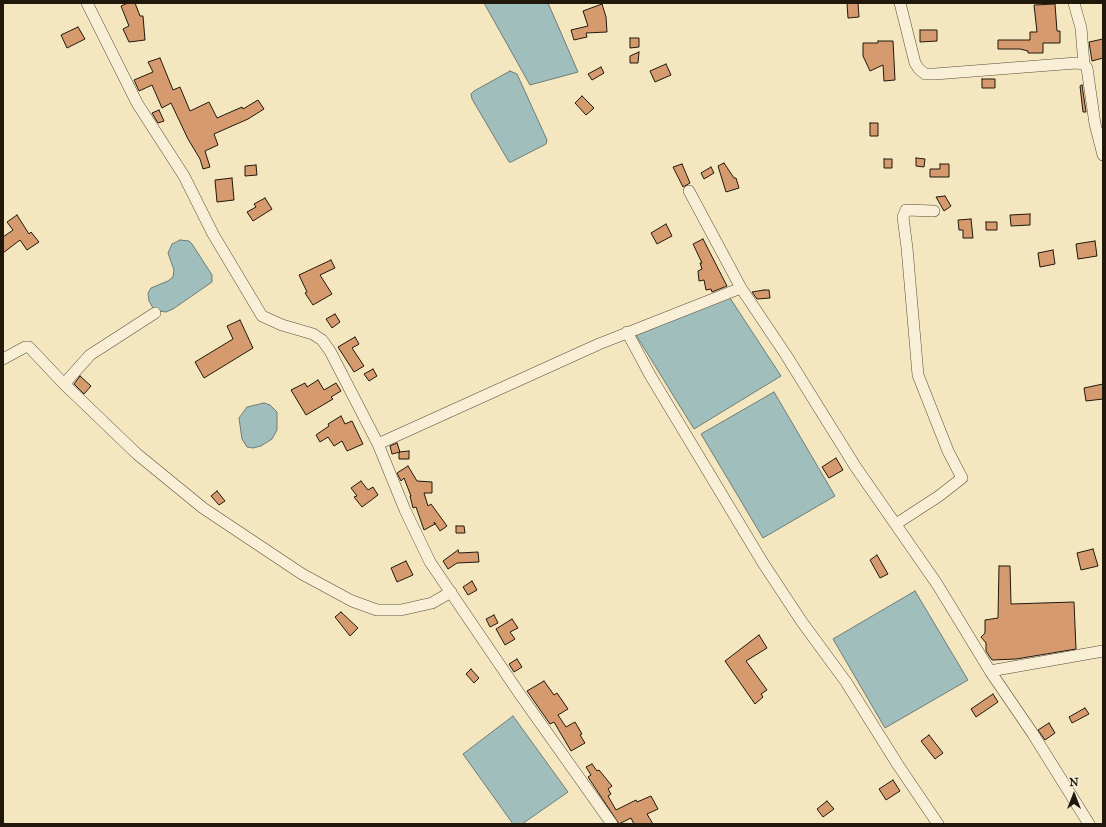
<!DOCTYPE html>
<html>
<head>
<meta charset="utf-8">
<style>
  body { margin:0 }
  #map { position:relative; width:1106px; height:827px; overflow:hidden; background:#f4e7c0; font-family:"IM FELL Great Primer",serif }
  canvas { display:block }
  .frame { position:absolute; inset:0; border:4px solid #21180c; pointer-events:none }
  .north { position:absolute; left:1054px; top:775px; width:40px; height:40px; -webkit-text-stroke:3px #f8efd6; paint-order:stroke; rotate:0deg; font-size:11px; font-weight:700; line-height:16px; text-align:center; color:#21180c }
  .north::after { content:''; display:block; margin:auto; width:14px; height:18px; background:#21180c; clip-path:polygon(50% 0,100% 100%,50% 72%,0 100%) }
</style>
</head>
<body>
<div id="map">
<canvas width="1106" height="827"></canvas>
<div class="frame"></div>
<div class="north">N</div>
</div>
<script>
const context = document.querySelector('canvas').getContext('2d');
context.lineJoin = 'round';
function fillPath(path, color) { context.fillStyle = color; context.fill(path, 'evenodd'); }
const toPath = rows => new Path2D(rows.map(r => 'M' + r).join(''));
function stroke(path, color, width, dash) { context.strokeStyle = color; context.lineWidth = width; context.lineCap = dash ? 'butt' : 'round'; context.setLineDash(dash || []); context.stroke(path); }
const water = toPath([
  [484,3,548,3,578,72,530,85,484,3],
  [510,71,517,74,547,140,546,144,511,162,509,162,472,99,471,94,474,91,510,71],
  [180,240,189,241,192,244,212,275,212,282,173,309,166,312,158,311,153,308,149,301,148,293,151,288,168,281,173,277,174,270,168,253,172,244,180,240],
  [728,295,781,376,694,429,636,335,728,295],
  [774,392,835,496,763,538,701,434,774,392],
  [264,403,270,405,277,412,277,430,272,439,261,446,253,448,247,447,242,439,239,418,247,407,264,403],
  [915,591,968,680,885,728,833,639,915,591],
  [513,716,568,792,522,824,513,824,463,754,513,716]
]);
fillPath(water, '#9fbebc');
stroke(water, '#6d7c76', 1);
const building = toPath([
  [128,3,135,3,140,16,143,16,145,40,129,42,123,29,129,26,121,6,128,3],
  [847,3,858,3,859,17,848,18,847,3],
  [602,4,606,17,607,32,586,33,587,37,574,40,571,30,588,26,583,11,602,4],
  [1055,4,1057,31,1060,31,1060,43,1043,43,1043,53,1028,53,1028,51,1020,49,998,49,998,40,1030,40,1030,32,1037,32,1034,5,1055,4],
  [78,27,85,39,67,48,61,35,78,27],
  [920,30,937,30,937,41,920,42,920,30],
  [630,38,639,38,639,47,630,48,630,38],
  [1103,39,1103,58,1092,61,1089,42,1103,39],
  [878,41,893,41,895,80,884,81,883,65,870,71,863,56,863,43,878,43,878,41],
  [639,52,638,63,630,63,630,56,639,52],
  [160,58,173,90,180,87,190,111,209,102,217,118,242,107,243,109,258,100,264,109,248,119,214,134,218,145,205,151,210,167,203,169,200,159,188,139,171,103,162,108,152,85,139,91,134,80,153,72,148,62,160,58],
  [666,64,671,75,655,82,650,71,666,64],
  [601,67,604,73,592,80,588,74,601,67],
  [982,79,995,79,995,88,982,88,982,79],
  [1082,85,1086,112,1083,112,1080,86,1082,85],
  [582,96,594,108,586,115,575,103,582,96],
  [159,110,164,121,158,123,152,113,159,110],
  [870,123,878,123,878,136,870,136,870,123],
  [916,158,925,159,924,167,916,166,916,158],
  [884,159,892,159,892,168,884,168,884,159],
  [724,163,734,178,736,178,739,188,726,192,718,166,724,163],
  [682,164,690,183,683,187,673,167,682,164],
  [940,164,949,164,949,177,930,177,930,169,940,169,940,164],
  [256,165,257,175,245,176,245,166,256,165],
  [711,167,714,173,704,179,701,173,711,167],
  [232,178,234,200,217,202,215,180,232,178],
  [945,196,951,206,944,211,936,197,945,196],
  [265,198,272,209,253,221,247,212,256,207,254,204,265,198],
  [1030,214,1030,225,1011,226,1010,215,1030,214],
  [17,215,29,234,31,232,39,242,27,250,20,240,3,253,3,237,13,230,7,222,17,215],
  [971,219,973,238,963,238,963,230,959,230,958,220,971,219],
  [986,222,997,222,997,230,986,230,986,222],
  [666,224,672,236,657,244,651,233,666,224],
  [703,239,727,286,712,292,711,289,706,290,704,280,699,281,698,271,702,269,700,263,702,263,693,244,703,239],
  [1095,241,1097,256,1078,259,1076,244,1095,241],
  [1053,250,1055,264,1040,267,1038,253,1053,250],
  [331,260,335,268,320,275,332,294,313,305,305,293,307,292,299,275,331,260],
  [764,290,769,290,770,298,757,299,752,292,764,290],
  [335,314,340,322,332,328,326,319,335,314],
  [240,320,253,348,204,378,195,362,233,339,227,326,240,320],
  [355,337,359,344,352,348,364,366,354,372,338,347,355,337],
  [373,369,377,376,369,381,364,374,373,369],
  [80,376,91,386,84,394,74,384,80,376],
  [318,380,324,390,336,383,341,391,331,397,333,399,306,415,291,390,305,383,307,387,318,380],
  [1103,384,1103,399,1086,401,1084,388,1103,384],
  [341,416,345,424,352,421,363,444,347,451,342,441,334,446,328,437,320,442,316,435,329,426,328,424,341,416],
  [397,443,400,452,392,454,390,446,397,443],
  [409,451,409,459,399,459,399,452,409,451],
  [836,458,843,470,829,478,822,467,836,458],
  [408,466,417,481,432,482,432,493,424,493,428,506,431,504,447,526,440,531,434,522,435,524,424,530,416,507,413,508,410,496,411,496,404,478,401,481,397,473,408,466],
  [361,481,368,490,373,487,378,495,362,507,354,497,357,496,351,488,361,481],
  [217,491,225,501,219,505,211,496,217,491],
  [456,526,464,526,465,533,456,533,456,526],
  [1093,549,1098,566,1081,570,1077,553,1093,549],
  [458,550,459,553,478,552,479,562,457,563,448,569,443,561,458,550],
  [877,555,888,574,880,578,870,560,877,555],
  [406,561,413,575,397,582,391,568,406,561],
  [999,566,1010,566,1011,604,1074,602,1076,649,1016,659,992,660,986,651,986,643,981,637,985,633,985,620,998,618,999,566],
  [472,581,477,590,468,595,463,587,472,581],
  [341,612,358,628,350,636,335,617,341,612],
  [494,615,498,623,490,627,486,619,494,615],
  [512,619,518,628,510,632,515,639,505,645,496,629,512,619],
  [759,635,767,648,746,661,767,690,761,694,763,697,755,704,725,661,759,635],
  [517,659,522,667,514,672,509,664,517,659],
  [471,669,479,678,474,683,466,674,471,669],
  [544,681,554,695,557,693,568,709,558,715,566,727,575,722,582,734,580,735,585,743,571,751,554,722,550,724,527,691,544,681],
  [993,694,998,702,976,717,971,709,993,694],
  [1085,708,1089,714,1072,723,1069,717,1085,708],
  [1049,723,1055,733,1045,740,1038,730,1049,723],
  [929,735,943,753,935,759,921,741,929,735],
  [592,764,597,771,599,770,612,786,608,789,611,794,608,796,616,810,636,800,637,802,651,796,658,809,647,814,653,824,634,824,631,818,619,824,588,777,591,775,586,767,592,764],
  [893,780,900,791,886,800,879,789,893,780],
  [827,801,834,809,823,817,817,809,827,801]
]);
fillPath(building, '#d69a6f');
stroke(building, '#21180c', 1);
const street = toPath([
  [87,3,137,103,184,176,213,234,262,316,282,325,313,334,322,340,330,351,378,444,405,510,430,562,519,693,612,824],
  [900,3,915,63,919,69,925,74,935,74,1076,63,1084,64,1087,68,1095,124,1103,155],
  [1074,3,1081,28,1084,64],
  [689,191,741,288,786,355,855,466,937,584,990,671,1033,734,1089,824],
  [627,332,650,375,763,563,802,622,846,682,898,765,938,824],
  [3,359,25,347,29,347,64,384,90,355,155,313],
  [64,384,137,454,203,508,302,574,352,601,377,610,401,610,432,603,451,592],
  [378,444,599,344,741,288],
  [896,524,939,496,962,478,948,451,918,375,907,248,903,217,906,210,934,211],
  [990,671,1103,651]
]);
stroke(street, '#564c39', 12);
stroke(street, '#f8efd6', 11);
</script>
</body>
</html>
